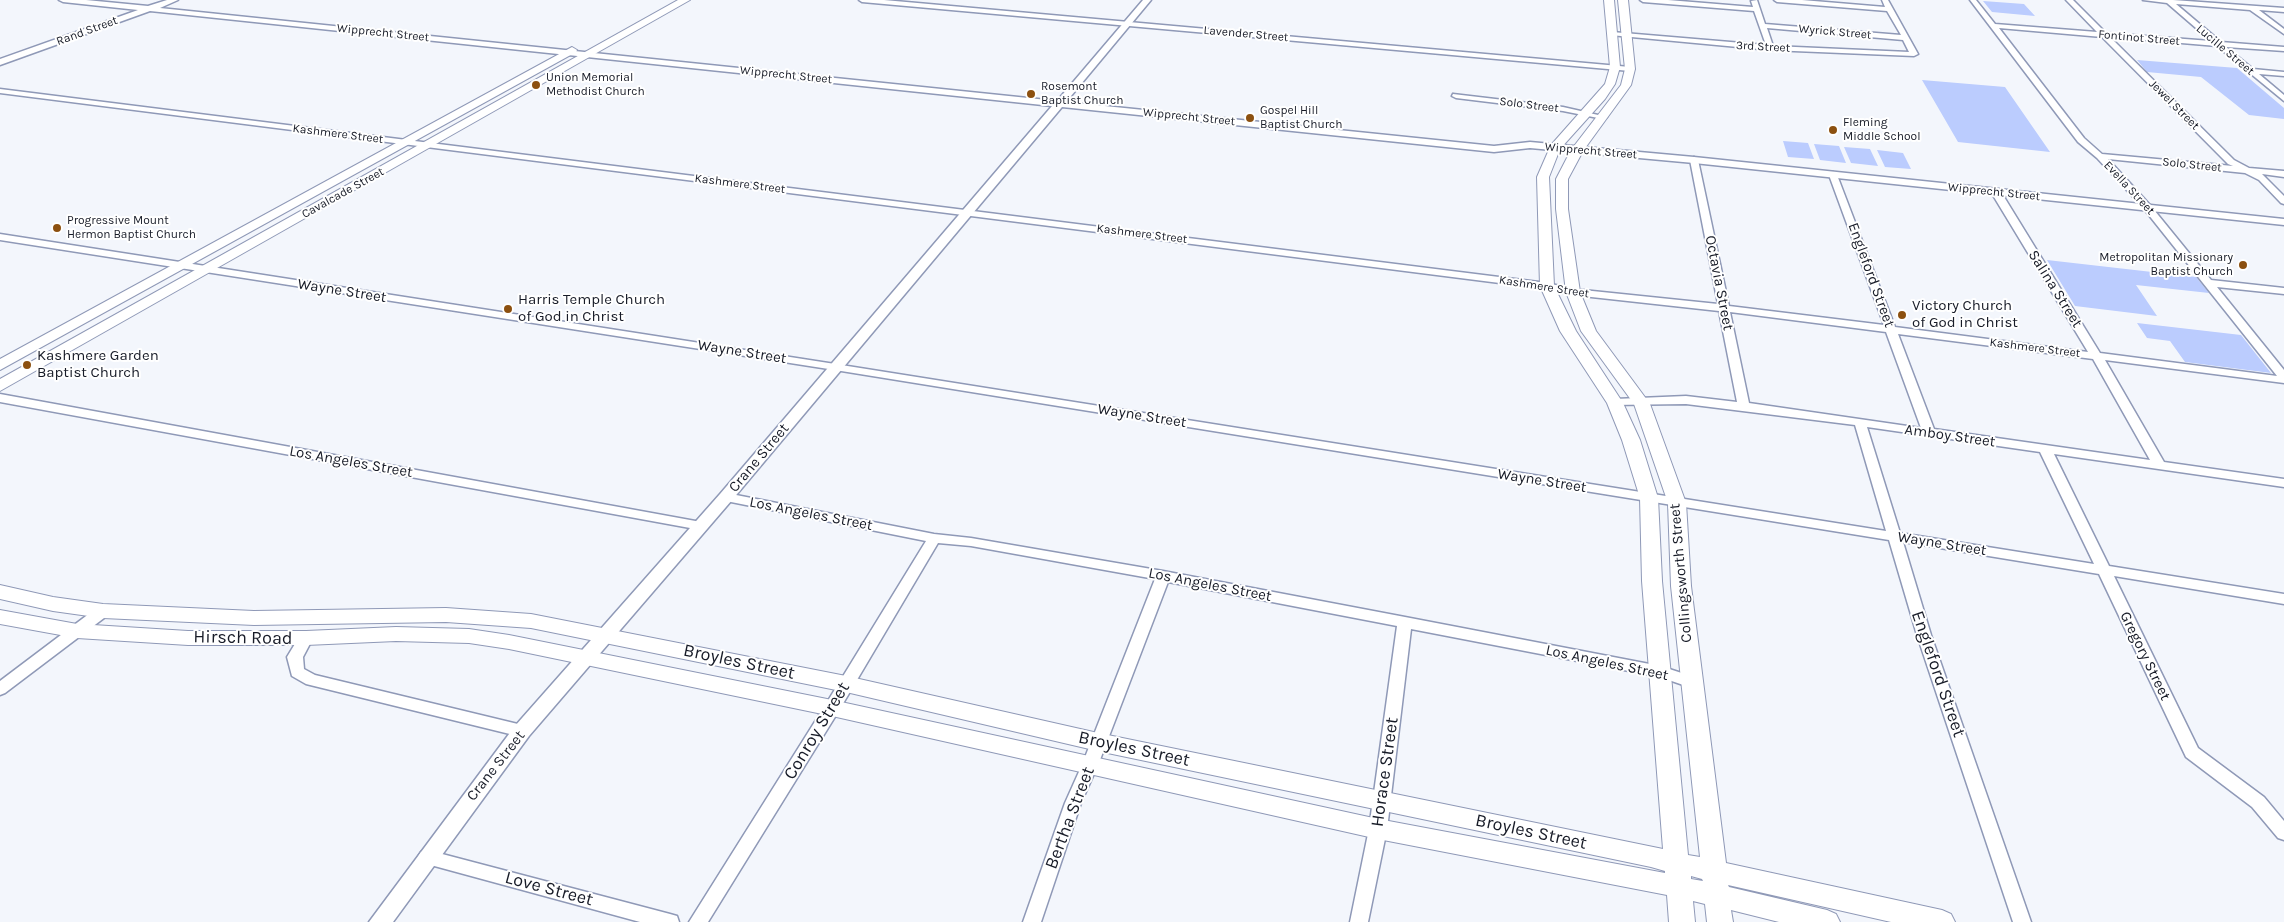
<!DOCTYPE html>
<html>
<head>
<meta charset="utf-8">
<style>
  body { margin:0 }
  canvas { display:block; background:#f3f6fc }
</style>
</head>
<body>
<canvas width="2284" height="922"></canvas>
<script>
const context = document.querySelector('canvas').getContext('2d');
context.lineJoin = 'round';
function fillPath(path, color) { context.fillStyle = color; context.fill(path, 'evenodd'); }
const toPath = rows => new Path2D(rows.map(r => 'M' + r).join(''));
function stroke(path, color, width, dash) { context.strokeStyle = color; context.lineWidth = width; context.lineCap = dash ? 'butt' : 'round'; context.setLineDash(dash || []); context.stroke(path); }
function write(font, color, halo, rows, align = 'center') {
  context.font = font + ' Karla,sans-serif'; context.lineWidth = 4; context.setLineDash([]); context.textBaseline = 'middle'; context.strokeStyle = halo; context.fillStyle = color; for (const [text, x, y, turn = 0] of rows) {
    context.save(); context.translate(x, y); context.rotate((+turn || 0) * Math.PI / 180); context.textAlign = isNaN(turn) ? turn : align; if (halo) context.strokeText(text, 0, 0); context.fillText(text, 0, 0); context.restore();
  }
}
fillPath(toPath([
  [1983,1,2024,4,2035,16,1992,12],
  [2137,60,2237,68,2284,108,2284,119,2249,115,2201,77,2147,72],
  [1922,80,2005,87,2050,152,1958,142],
  [1783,141,1808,143,1814,159,1788,157],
  [1814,144,1839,146,1846,163,1820,160],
  [1844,147,1870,149,1878,166,1851,163],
  [1877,150,1903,153,1911,169,1885,167],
  [2047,260,2196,277,2209,293,2136,285,2157,316,2075,306],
  [2137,323,2241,335,2271,373,2185,362,2170,341,2147,338]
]), '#bbccfe');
const minor = toPath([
  [859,0,884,0,1630,67,1634,69,1630,71,862,2,859,0],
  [1640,0,1668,0,1753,7,1751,1,1757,0,1765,24,1901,35,1887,11,1777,2,1774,0,1802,0,1885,7,1882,0,1888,0,1918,54,1914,56,1770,50,1610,35,1609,34,1612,32,1766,45,1754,11,1643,2,1640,0],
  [1767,28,1903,40,1909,52,1773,46,1767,28],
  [1970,0,1976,0,1995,24,2097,32,2066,0,2073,0,2106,33,2211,41,2167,3,2143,0,2173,0,2284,8,2284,12,2259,10,2284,29,2284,34,2250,10,2176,4,2221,42,2284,47,2284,51,2226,47,2253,69,2284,72,2284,76,2259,74,2284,95,2284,101,2217,46,2110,37,2234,160,2249,168,2284,171,2284,177,2262,174,2284,196,2284,204,2281,203,2259,180,2245,173,2108,159,2150,205,2211,280,2284,288,2284,294,2217,287,2284,370,2284,383,2105,360,2164,462,2284,479,2284,487,2054,454,2109,566,2284,594,2284,604,2114,576,2198,748,2264,797,2284,821,2284,840,2278,838,2252,807,2186,757,2099,574,1903,542,1931,635,2031,922,2013,922,1917,635,1889,540,835,370,0,240,0,234,835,364,1886,531,1855,425,1686,404,1611,405,1609,403,1615,399,1686,396,1737,402,1719,311,1573,295,1547,289,0,93,0,89,1547,283,1573,289,1718,304,1690,160,1694,157,1698,160,1729,306,1884,325,1829,175,1833,172,1837,175,1895,327,2088,352,1991,192,1996,189,2001,192,2100,353,2277,376,2144,209,2097,158,2078,142,1970,0],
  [1999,28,2102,37,2228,164,2233,166,2102,154,2084,138,1999,28],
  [1730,312,1886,332,1921,428,1749,403,1730,312],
  [1898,334,2093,359,2150,460,1934,429,1898,334],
  [1867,427,2040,452,2094,564,1900,533,1867,427],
  [1453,94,1563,107,1607,117,1603,119,1563,111,1456,98,1452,96,1453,94],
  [0,394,701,522,708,526,701,530,0,402,0,394],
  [726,493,934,534,971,538,1163,571,1405,617,1660,666,1697,678,1700,682,1697,686,1692,688,1660,677,1411,629,1387,829,1368,922,1350,922,1369,829,1397,626,1168,582,1098,765,1081,803,1041,922,1023,922,1065,803,1082,765,1155,579,971,546,938,543,838,712,708,922,689,922,826,704,926,541,721,500,720,497,726,493],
  [103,606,108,607,110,611,108,615,5,693,0,695,0,681,98,607,103,606],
  [306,633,311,634,313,638,303,657,304,669,315,675,522,725,528,727,530,731,528,735,522,737,306,684,292,676,287,657,301,634,306,633],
  [427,850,670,914,677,916,679,922,640,922,427,864,421,862,418,857,421,852,427,850]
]);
const tertiary = toPath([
  [59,0,86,0,148,6,167,0,178,0,160,8,1057,101,1143,0,1151,0,1066,102,1494,146,1530,142,1694,157,2284,219,2284,225,1694,163,1530,148,1494,152,1062,107,732,500,529,736,393,922,369,922,515,726,720,494,1052,106,150,11,0,65,0,59,138,10,63,2,59,0]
]);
const secondary = toPath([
  [678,0,690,0,0,391,0,379,678,0],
  [1604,0,1614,0,1620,67,1615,84,1605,99,1560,149,1549,177,1554,286,1576,331,1623,403,1640,440,1658,498,1662,581,1688,855,1700,857,1671,586,1668,503,1634,404,1581,331,1566,292,1556,209,1556,179,1571,150,1621,85,1625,69,1618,0,1628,0,1635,69,1631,85,1583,151,1568,179,1568,209,1580,292,1596,331,1650,404,1686,503,1691,586,1726,863,1942,910,1951,914,1955,922,1891,922,1728,885,1729,887,1827,910,1836,914,1840,922,1779,922,1731,910,1733,922,1707,922,1705,904,1693,901,1695,922,1669,922,1667,895,1378,839,832,716,509,649,469,643,396,641,306,645,188,645,77,638,0,624,0,610,77,624,188,631,306,631,396,627,469,629,509,635,832,700,1378,819,1665,873,1665,871,1651,867,1098,751,846,692,531,628,446,622,254,625,103,618,53,611,0,599,0,585,53,597,103,604,254,611,446,608,531,614,846,676,1098,733,1663,849,1642,581,1640,498,1622,440,1607,403,1560,331,1540,286,1537,177,1551,145,1605,84,1610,67,1604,0],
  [1691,876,1702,879,1703,881,1691,879,1691,876],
  [572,47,577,50,576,52,0,370,0,359,572,47]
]);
stroke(minor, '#8f99b7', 3);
stroke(tertiary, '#8f99b7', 3);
stroke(secondary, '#8f99b7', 2);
fillPath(minor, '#fff');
fillPath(tertiary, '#fff');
fillPath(secondary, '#fff');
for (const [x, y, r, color] of [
  [536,85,5,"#8c5010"],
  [1031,94,5,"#8c5010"],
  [1250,118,5,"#8c5010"],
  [1833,130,5,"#8c5010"],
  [57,228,5,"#8c5010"],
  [2243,265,5,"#8c5010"],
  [508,309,5,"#8c5010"],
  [1902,315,5,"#8c5010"],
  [27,365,5,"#8c5010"]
]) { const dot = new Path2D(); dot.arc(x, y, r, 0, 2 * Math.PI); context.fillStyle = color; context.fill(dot); stroke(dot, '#fff', 2); }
write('12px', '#171b27', '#fff', [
  ["Rand Street",87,31,-20],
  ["Wyrick Street",1835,32,5],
  ["Wipprecht Street",383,33,6],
  ["Lavender Street",1246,34,5],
  ["Fontinot Street",2139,38,5],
  ["3rd Street",1763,47,3],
  ["Lucille Street",2225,50,40],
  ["Wipprecht Street",786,75,6],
  ["Solo Street",1529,105,7],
  ["Jewel Street",2174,105,45],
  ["Wipprecht Street",1189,117,6],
  ["Kashmere Street",338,134,7],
  ["Wipprecht Street",1591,151,5],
  ["Solo Street",2192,165,6],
  ["Kashmere Street",740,184,7],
  ["Evella Street",2129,188,47],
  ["Wipprecht Street",1994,192,6],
  ["Cavalcade Street",343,193,-29],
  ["Kashmere Street",1142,234,7],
  ["Kashmere Street",1544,287,9],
  ["Kashmere Street",2035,348,7]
]);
write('12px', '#171b27', '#fff', [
  ["Union Memorial",546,78],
  ["Methodist Church",546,92],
  ["Rosemont",1041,87],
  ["Baptist Church",1041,101],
  ["Gospel Hill",1260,111],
  ["Baptist Church",1260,125],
  ["Fleming",1843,123],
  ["Middle School",1843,137],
  ["Progressive Mount",67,221],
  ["Hermon Baptist Church",67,235],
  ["Metropolitan Missionary",2233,258,"right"],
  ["Baptist Church",2233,272,"right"]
], 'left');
write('15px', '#171b27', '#fff', [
  ["Engleford Street",1871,275,70],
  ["Octavia Street",1719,283,79],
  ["Salina Street",2055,289,58],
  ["Wayne Street",342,291,9],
  ["Wayne Street",742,352,9],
  ["Wayne Street",1142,416,9],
  ["Amboy Street",1950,436,8],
  ["Crane Street",759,458,-50],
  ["Los Angeles Street",351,462,10],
  ["Wayne Street",1542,481,9],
  ["Los Angeles Street",811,514,11],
  ["Wayne Street",1942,544,9],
  ["Collingsworth Street",1681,573,-95],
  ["Los Angeles Street",1210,585,11],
  ["Gregory Street",2145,656,64],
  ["Los Angeles Street",1607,663,12],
  ["Crane Street",496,766,-52]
]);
write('15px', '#171b27', '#fff', [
  ["Harris Temple Church",518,300],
  ["of God in Christ",518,317],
  ["Victory Church",1912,306],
  ["of God in Christ",1912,323],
  ["Kashmere Garden",37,356],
  ["Baptist Church",37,373]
], 'left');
write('18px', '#171b27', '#fff', [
  ["Hirsch Road",243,638,1],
  ["Broyles Street",739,662,12],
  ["Engleford Street",1938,674,71],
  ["Conroy Street",817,731,-59],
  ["Broyles Street",1134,749,12],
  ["Horace Street",1385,772,-82],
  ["Bertha Street",1070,818,-69],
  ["Broyles Street",1531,832,12],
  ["Love Street",549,889,15]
]);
</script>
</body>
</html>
